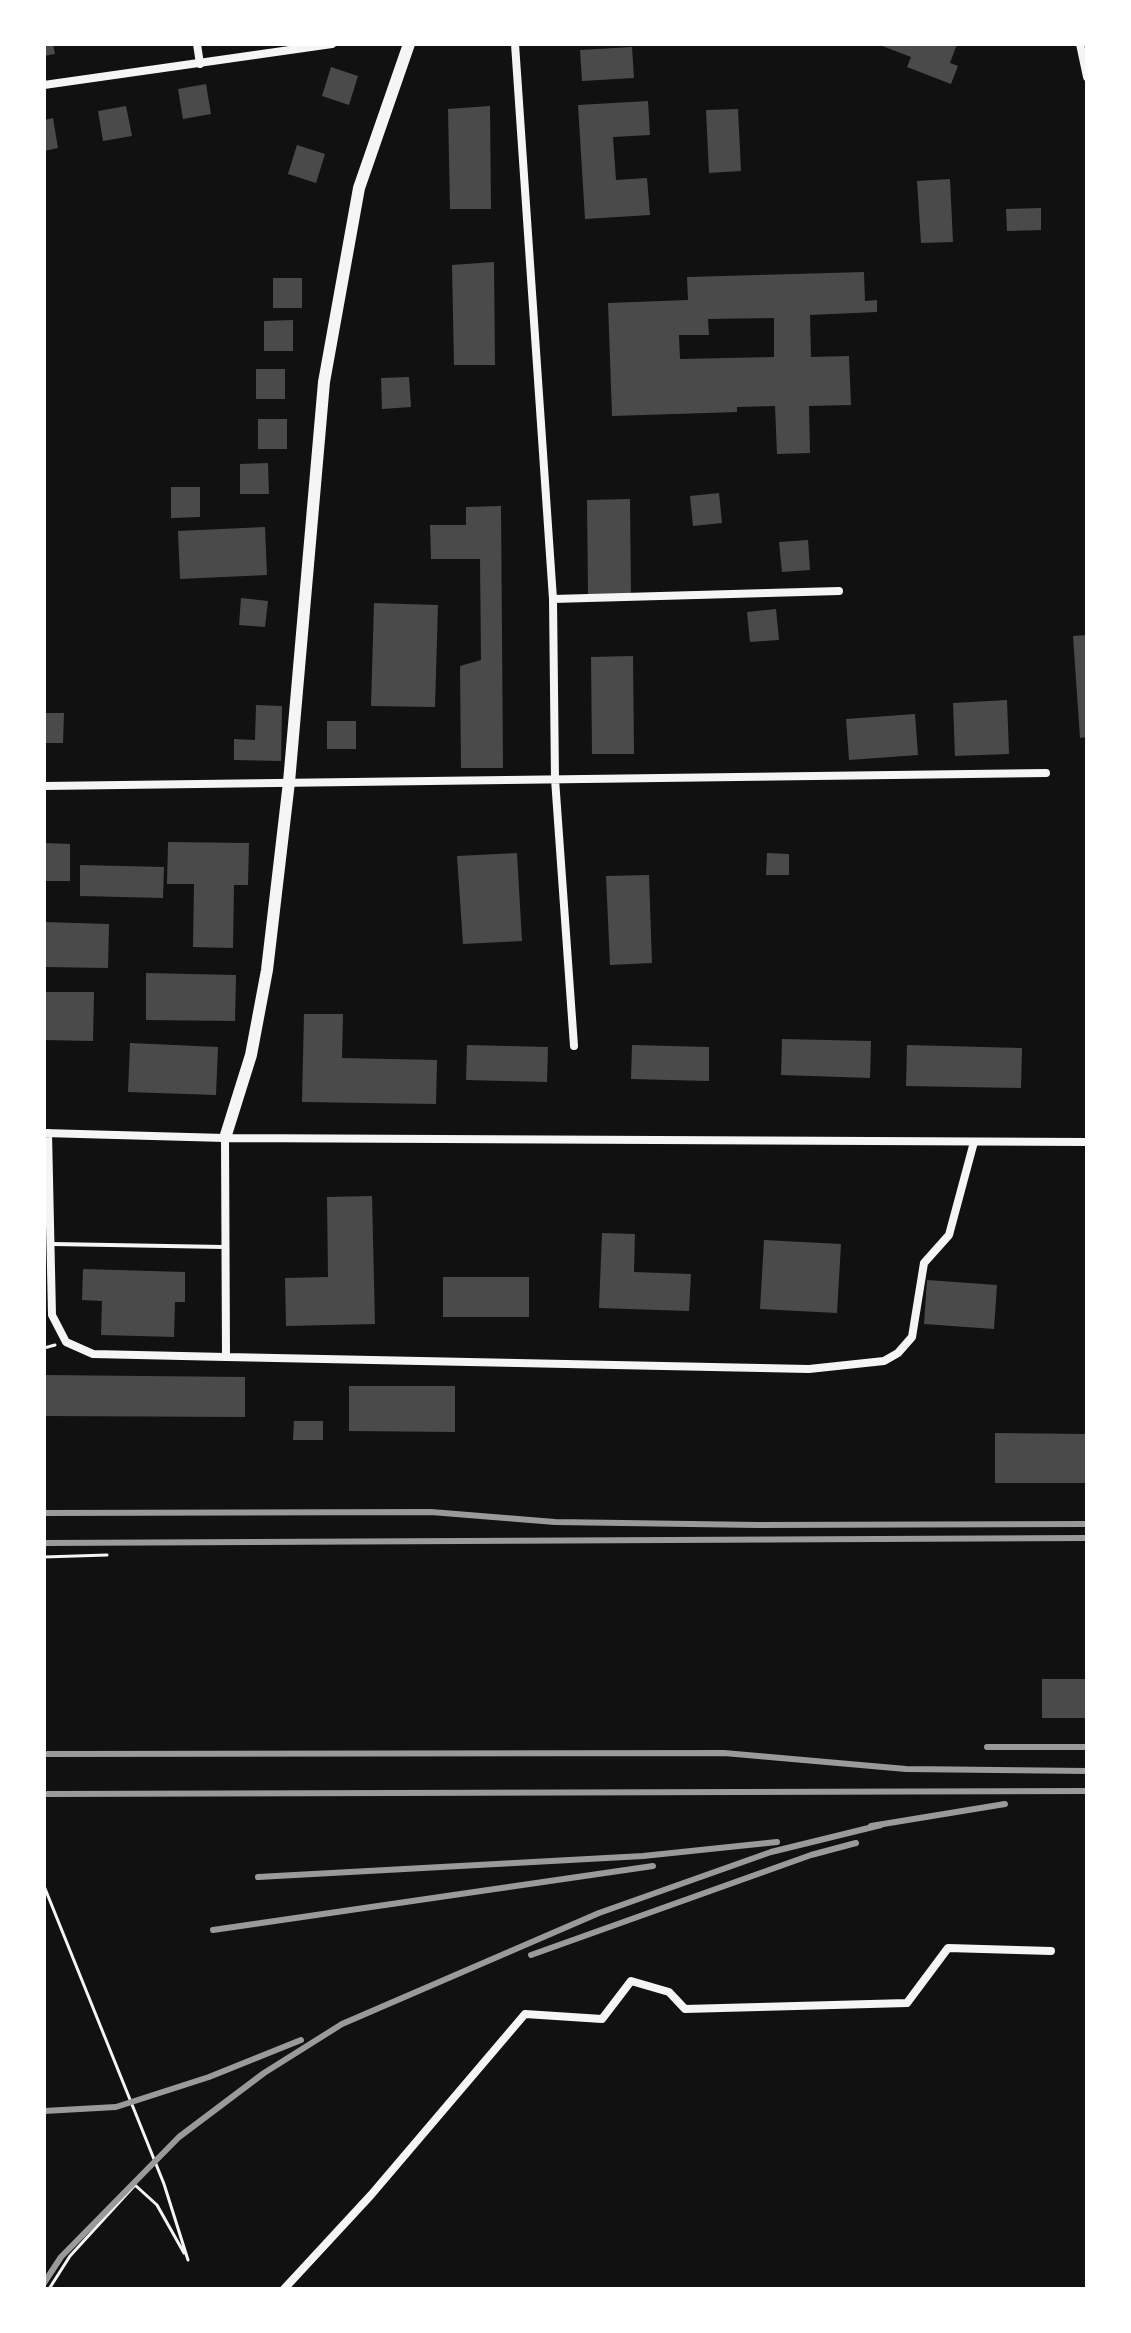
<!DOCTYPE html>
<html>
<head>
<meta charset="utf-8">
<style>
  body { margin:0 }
  #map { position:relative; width:1131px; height:2333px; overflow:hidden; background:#111; font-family:Raleway,sans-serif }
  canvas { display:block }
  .frame { position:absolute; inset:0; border:46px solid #fff; pointer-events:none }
</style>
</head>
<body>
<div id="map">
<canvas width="1131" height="2333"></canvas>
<div class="frame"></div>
</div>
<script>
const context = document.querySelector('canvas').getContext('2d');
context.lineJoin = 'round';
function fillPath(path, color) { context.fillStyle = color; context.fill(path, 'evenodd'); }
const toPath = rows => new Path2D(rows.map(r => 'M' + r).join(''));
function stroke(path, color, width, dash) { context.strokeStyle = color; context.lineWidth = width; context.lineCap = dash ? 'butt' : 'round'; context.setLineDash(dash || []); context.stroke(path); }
fillPath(toPath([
  [44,44,53,44,55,54,44,56],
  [877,44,957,44,950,63,958,66,951,84,907,67,911,57],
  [632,47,634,78,582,81,580,50],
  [331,67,358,76,349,105,322,96],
  [206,84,211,114,183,119,178,89],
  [648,101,650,135,613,137,616,180,647,178,650,215,585,219,578,105],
  [126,106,132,136,103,141,98,111],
  [490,106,491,209,450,209,448,109],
  [738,109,741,171,709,173,706,110],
  [53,118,58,148,44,151,44,120],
  [297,145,325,154,316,183,288,174],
  [950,179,953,242,921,243,917,181],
  [1041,208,1041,230,1007,231,1006,209],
  [494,262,495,365,454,365,452,265],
  [864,272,865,301,877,300,877,312,810,315,811,357,849,356,851,405,809,406,810,453,777,454,775,406,737,407,737,412,612,416,608,303,688,300,687,277],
  [774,318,774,357,680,359,679,335,709,335,708,319],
  [273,278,302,278,302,308,273,308],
  [293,320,293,351,264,351,264,321],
  [256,369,285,369,285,399,256,399],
  [409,377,411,407,382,409,381,378],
  [258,419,287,419,287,449,258,449],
  [268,463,269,494,240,494,240,464],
  [171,487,200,487,200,517,171,518],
  [719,493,722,523,693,526,690,496],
  [630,499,631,595,588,595,587,500],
  [501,506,503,768,461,768,460,666,481,660,480,559,431,559,430,525,466,525,466,507],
  [265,527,267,575,180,579,178,531],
  [808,540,810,570,782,572,779,542],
  [241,598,268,601,265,627,239,625],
  [374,603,438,605,435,707,371,706],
  [776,609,779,640,750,642,747,612],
  [1087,635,1087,737,1080,738,1073,636],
  [633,656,634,754,592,754,591,657],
  [1007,700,1009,754,955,756,953,703],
  [256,705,282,706,281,761,234,760,234,739,255,740],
  [44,713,64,713,63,743,44,743],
  [915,714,918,755,849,760,846,719],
  [327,721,356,721,356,749,327,749],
  [168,842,249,843,248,885,234,885,233,948,193,947,194,884,167,884],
  [44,843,70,844,70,881,44,881],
  [517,853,522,941,463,944,457,856],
  [767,853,789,854,789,875,766,875],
  [80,865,164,867,163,898,80,896],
  [649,875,652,963,610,965,606,876],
  [44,922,109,924,108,968,44,967],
  [146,973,236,975,235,1021,146,1020],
  [44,992,94,992,93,1041,44,1040],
  [304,1014,343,1014,342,1058,437,1060,436,1104,302,1102],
  [782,1039,871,1041,870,1078,781,1075],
  [130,1043,218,1047,216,1095,128,1092],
  [467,1045,548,1047,547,1082,466,1080],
  [632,1045,709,1047,709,1081,631,1079],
  [907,1045,1022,1048,1021,1088,906,1086],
  [372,1196,375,1324,286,1326,285,1278,328,1277,327,1197],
  [602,1233,635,1234,634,1272,691,1274,689,1311,599,1308],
  [764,1240,841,1244,837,1313,760,1309],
  [83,1269,185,1272,185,1302,175,1302,174,1337,101,1335,102,1301,82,1300],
  [443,1277,529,1277,529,1317,443,1317],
  [927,1280,997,1285,994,1329,924,1324],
  [44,1375,245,1377,245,1417,44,1416],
  [349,1386,455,1386,455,1432,349,1431],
  [294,1421,323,1421,323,1440,293,1440],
  [995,1433,1087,1434,1087,1483,995,1483],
  [1042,1679,1087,1679,1087,1718,1042,1718]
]), '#4a4a4a');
stroke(toPath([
  [44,1348,55,1345],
  [44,1557,107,1555],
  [44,1886,164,2184,188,2260],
  [49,2289,70,2256,135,2185,157,2205,184,2253]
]), '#f5f5f5', 3);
stroke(toPath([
  [53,1244,224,1247]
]), '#f5f5f5', 4);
stroke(toPath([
  [197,44,200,64],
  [515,44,553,599,555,779,574,1046],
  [1080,44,1087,77],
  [44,85,332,44],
  [553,599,839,591],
  [44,786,1046,773],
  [44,1133,225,1138,1087,1142],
  [48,1133,52,1315,66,1342,93,1354,226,1357,225,1138],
  [226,1357,809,1369,884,1361,898,1353,912,1337,924,1263,949,1235,974,1142],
  [284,2289,371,2195,525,2014,602,2019,631,1981,669,1992,685,2009,907,2003,948,1948,1051,1951]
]), '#f5f5f5', 8);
stroke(toPath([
  [225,1138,251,1055,267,970,289,782,324,382,359,188,409,44]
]), '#f5f5f5', 12);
stroke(toPath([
  [44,1513,431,1512,555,1522,758,1525,1087,1524],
  [44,1543,1087,1538],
  [987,1747,1087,1747],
  [44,1754,724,1753,906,1769,1087,1771],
  [44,1794,1087,1791],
  [871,1826,1005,1804],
  [258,1877,643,1856,777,1842],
  [213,1930,653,1866],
  [531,1955,811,1855,856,1843],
  [44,2111,116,2107,209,2077,301,2040],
  [44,2283,61,2257,179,2137,264,2073,342,2024,599,1913,771,1852,881,1825]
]), '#9a9a9a', 6);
</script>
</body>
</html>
